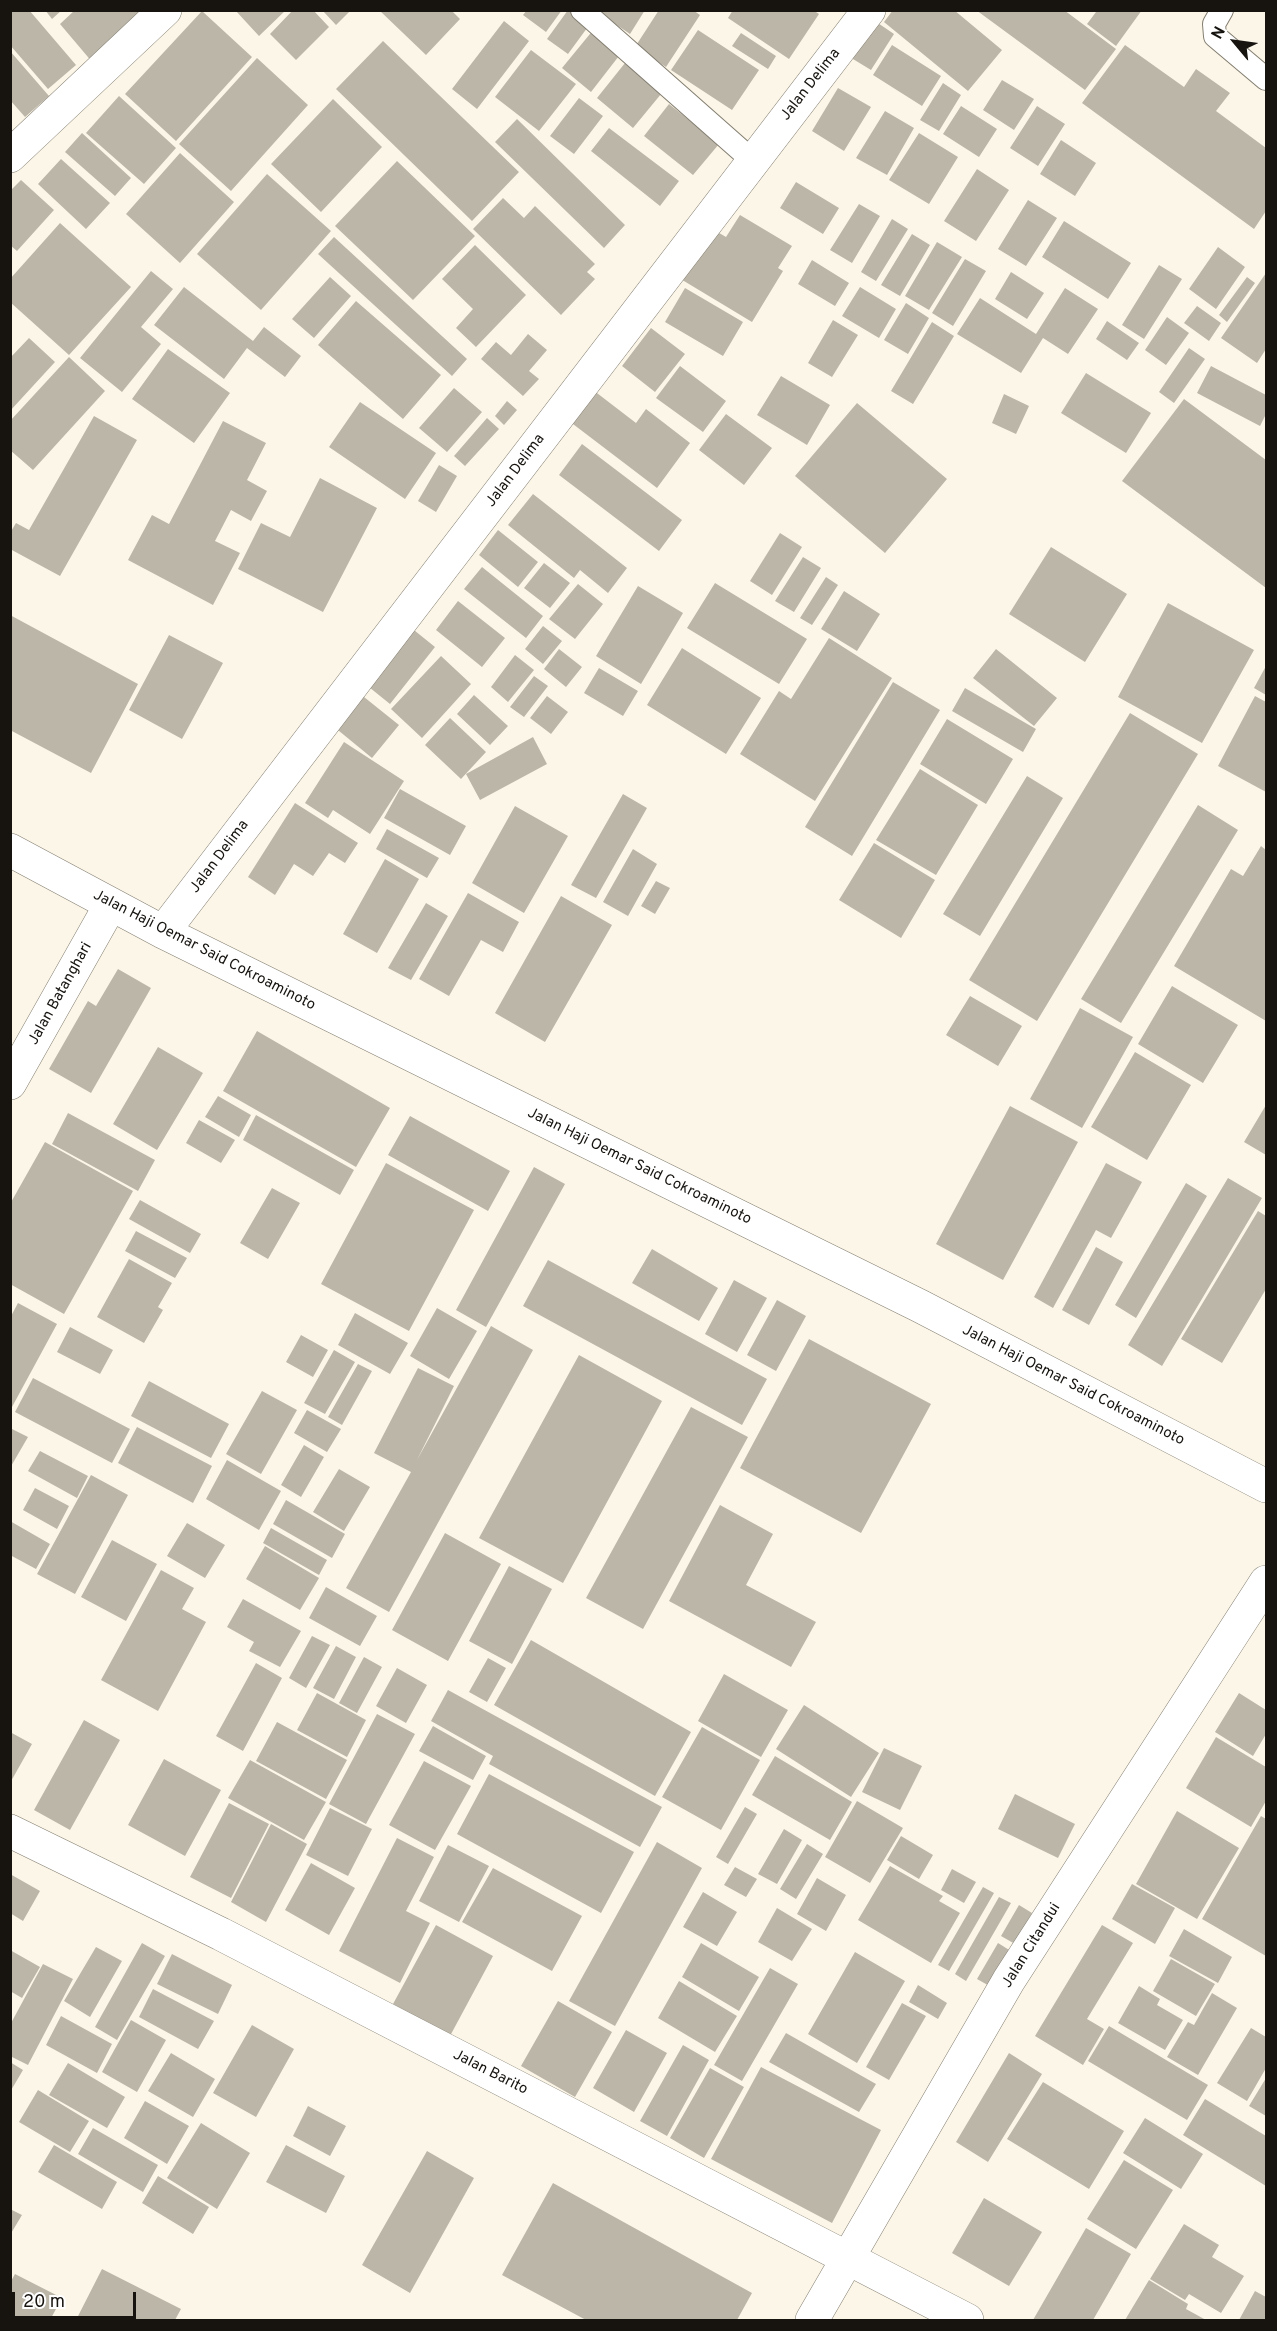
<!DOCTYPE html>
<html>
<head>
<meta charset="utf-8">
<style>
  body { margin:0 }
  #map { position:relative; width:1277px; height:2331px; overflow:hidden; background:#fcf6e8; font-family:Overpass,sans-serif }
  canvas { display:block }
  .frame { position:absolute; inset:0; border:12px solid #171410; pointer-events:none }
  .north { position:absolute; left:1205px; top:12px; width:60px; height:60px; -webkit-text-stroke:4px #fff; paint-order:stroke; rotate:299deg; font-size:16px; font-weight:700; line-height:24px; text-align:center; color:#171410 }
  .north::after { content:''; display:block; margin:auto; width:21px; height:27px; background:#171410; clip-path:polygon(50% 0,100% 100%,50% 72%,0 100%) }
  .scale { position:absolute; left:12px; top:2292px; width:124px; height:27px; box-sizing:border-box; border:3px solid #171410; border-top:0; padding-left:8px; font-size:18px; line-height:21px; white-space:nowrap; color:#171410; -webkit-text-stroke:4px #fff; paint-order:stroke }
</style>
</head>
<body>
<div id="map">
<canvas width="1277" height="2331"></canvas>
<div class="frame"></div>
<div class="north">N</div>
<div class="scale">20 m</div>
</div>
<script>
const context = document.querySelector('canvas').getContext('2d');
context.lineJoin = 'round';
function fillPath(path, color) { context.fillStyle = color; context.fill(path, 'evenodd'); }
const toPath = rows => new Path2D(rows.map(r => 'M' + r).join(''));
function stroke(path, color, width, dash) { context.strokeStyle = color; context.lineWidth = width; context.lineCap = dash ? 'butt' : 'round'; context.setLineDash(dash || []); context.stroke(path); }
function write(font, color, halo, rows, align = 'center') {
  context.font = font + ' Overpass,sans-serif'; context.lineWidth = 5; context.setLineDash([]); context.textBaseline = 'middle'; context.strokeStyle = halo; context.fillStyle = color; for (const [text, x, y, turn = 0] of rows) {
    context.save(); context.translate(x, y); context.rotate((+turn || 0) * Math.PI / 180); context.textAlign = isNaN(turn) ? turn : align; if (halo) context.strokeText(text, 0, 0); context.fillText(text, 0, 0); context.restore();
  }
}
fillPath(toPath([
  [10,10,29,10,76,65,48,89,10,45],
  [45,10,62,10,52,19],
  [75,10,142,10,93,63,60,24],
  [235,10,286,10,259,36],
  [293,10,313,10,329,27,296,60,270,34],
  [322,10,351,10,336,25],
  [379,10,451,10,460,19,426,55],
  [527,10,562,10,546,32,523,15],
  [568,10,572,10,590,24,568,54,547,39],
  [601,10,645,10,630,34,599,13],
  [659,10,693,10,700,15,666,67,635,47],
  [733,10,813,10,819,14,789,59,728,18],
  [893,10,954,10,1002,50,968,91,884,22],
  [976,10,1064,10,1116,49,1085,90],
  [1094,10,1142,10,1116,46,1087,24,1096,12],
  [202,11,252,57,176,141,125,94],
  [872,19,894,34,871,70,848,56],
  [504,21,529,41,477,109,452,89],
  [594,29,622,52,591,92,562,68],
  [698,30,759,70,732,110,671,70],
  [741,33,776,56,768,69,732,46],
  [383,41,519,172,472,221,336,89],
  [892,45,941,76,922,106,873,75],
  [1125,45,1184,87,1196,69,1230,93,1216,111,1266,148,1266,211,1254,229,1082,103],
  [531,50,576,84,539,131,495,97],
  [10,51,49,96,25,117,10,100],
  [257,58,308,105,231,191,179,144],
  [629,58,666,88,633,128,597,98],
  [1002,80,1034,99,1014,130,983,110],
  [943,83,961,95,939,131,920,120],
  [838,88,871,107,844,151,812,131],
  [119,96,176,148,144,184,86,133],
  [579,98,603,116,574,154,550,136],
  [333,99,382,147,321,212,271,164],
  [669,104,719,144,693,175,644,136],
  [961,106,997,129,979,157,943,134],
  [1037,106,1065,124,1038,166,1010,148],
  [885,111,914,128,887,175,856,158],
  [517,119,625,225,604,248,495,142],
  [609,128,679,181,660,206,591,151],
  [82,133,131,178,115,196,65,152],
  [919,133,958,157,929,204,889,180],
  [1061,140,1096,163,1075,196,1040,174],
  [180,153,234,202,180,263,126,214],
  [61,159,110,203,86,229,38,184],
  [397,161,475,236,413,300,335,226],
  [977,169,1009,190,976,241,944,221],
  [267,174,331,231,261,310,197,254],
  [21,180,54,210,17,251,10,245,10,191],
  [796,182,839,208,823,234,780,208],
  [503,198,524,218,535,206,595,264,587,272,595,279,561,315,473,229],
  [1028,200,1057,218,1026,266,998,249],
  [859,204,880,216,852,263,830,250],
  [740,215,792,246,778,268,783,271,752,322,679,278,709,227,726,237],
  [892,219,908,229,876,281,861,272],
  [1064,221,1131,263,1108,299,1042,257],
  [60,223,131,287,69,355,10,302,10,279],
  [912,234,930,245,900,296,881,285],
  [334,237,467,359,452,376,318,254],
  [937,242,962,257,929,310,905,296],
  [475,245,526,295,476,347,456,328,473,309,442,279],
  [1218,247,1245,267,1216,309,1189,289],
  [965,259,986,271,953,326,932,313],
  [812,260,849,283,835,306,798,284],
  [1159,265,1182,279,1144,339,1122,325],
  [151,271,173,289,141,327,161,344,122,392,80,358],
  [1011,272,1044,293,1027,319,995,299],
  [1266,273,1266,349,1257,363,1221,338],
  [330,277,351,296,314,338,292,319],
  [1247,277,1255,283,1227,322,1219,315],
  [184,287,253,341,264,327,301,356,285,377,247,348,224,379,154,325],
  [860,287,896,309,879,338,842,316],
  [685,288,743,322,723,356,665,322],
  [1065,288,1098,309,1068,354,1043,338,1021,373,957,334,980,298,1036,334],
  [356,301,441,375,403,419,318,345],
  [906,303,929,318,908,354,884,340],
  [1197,306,1221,323,1209,341,1184,323],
  [1167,317,1189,333,1166,365,1145,350],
  [833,320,858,335,832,377,808,363],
  [1107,321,1139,343,1127,360,1096,339],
  [932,322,954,336,913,404,891,391],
  [651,328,685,354,655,392,622,366],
  [528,334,547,350,529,371,539,379,523,396,481,359,496,342,511,355],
  [29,338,55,362,10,411,10,358],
  [1189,348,1205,359,1174,403,1159,392],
  [168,349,230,393,194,443,132,399],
  [69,357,105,391,33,470,10,450,10,421],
  [680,366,726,401,703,432,656,398],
  [1211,366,1266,395,1266,414,1260,426,1197,393],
  [1086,373,1151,413,1126,453,1061,413],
  [781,376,830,405,807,445,757,415],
  [454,388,482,412,447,452,419,428],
  [593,390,636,423,646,409,690,443,657,488,569,421],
  [1004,394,1029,406,1016,434,992,423],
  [1184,399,1266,460,1266,588,1122,481],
  [507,401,517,410,504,425,495,416],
  [360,402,436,453,405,499,329,447],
  [857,403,947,479,885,553,795,476],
  [726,414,772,448,744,485,699,450],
  [94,416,137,440,60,576,10,549,10,533,16,523,29,530],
  [487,418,499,429,465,466,454,456],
  [223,421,266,443,247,480,267,491,251,521,231,510,215,541,240,553,213,605,128,560,152,515,169,524],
  [582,444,682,520,659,551,559,475],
  [439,465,457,476,436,512,418,501],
  [320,478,377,508,323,612,238,569,261,523,290,537],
  [533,494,627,568,608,593,580,570,574,578,508,525],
  [498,530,538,562,518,587,479,555],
  [780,533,802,547,772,595,750,581],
  [1051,547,1127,594,1085,662,1009,614],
  [803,557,821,568,794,612,775,601],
  [544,563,570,583,550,608,524,588],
  [482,567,543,616,526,638,464,589],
  [826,577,838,585,812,625,800,618],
  [715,583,807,639,779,684,687,628],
  [578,584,603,604,575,639,549,619],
  [638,586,683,613,641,684,596,656],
  [844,591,880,614,857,651,821,629],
  [458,601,505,638,482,667,436,630],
  [1168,603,1254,650,1202,743,1118,697],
  [10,615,138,684,91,773,10,730],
  [404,622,435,647,390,704,359,679],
  [543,626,562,641,543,664,525,649],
  [169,635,223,663,182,739,129,710],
  [829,638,892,678,815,801,740,754,779,691,791,699],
  [682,648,761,698,726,754,647,705],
  [559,649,582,667,566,687,544,669],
  [996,649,1057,698,1034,726,973,678],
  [515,655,534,670,508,702,491,687],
  [441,656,471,684,422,738,391,709],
  [1266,666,1266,695,1254,688],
  [599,668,638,691,623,716,584,693],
  [534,676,548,686,524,717,510,707],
  [893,682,940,710,852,856,805,827],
  [965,688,1036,729,1023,752,952,711],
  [359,693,399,725,372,758,333,726],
  [474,695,508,726,490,745,457,714],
  [547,696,568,712,551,734,530,718],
  [1255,696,1266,702,1266,792,1218,766],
  [1130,713,1198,754,1037,1021,969,980],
  [450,718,486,752,461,779,425,745],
  [947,719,1013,759,986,804,920,764],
  [533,737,547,764,480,800,466,774],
  [344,742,404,781,370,834,333,810,328,818,305,803],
  [920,769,978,805,936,875,876,840],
  [1027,776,1063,798,980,936,943,914],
  [400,789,466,826,450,855,384,818],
  [623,794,647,808,596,898,571,885],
  [295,803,358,843,345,863,329,853,313,876,294,864,275,895,248,877],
  [1198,805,1238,830,1121,1023,1081,999],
  [515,806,568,836,524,913,472,883],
  [387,829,439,858,427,878,376,849],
  [874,843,935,880,901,938,839,900],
  [1261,846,1266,850,1266,1021,1174,966,1231,869,1243,876],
  [633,849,657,864,628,916,603,902],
  [385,859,419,879,377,953,343,934],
  [656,881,670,888,655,914,641,906],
  [468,893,519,922,503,952,481,940,449,996,419,979],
  [561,896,612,925,545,1042,495,1013],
  [426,903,448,916,411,980,388,968],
  [118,969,151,988,91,1093,49,1069,88,1001,96,1006],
  [1172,986,1238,1025,1203,1083,1138,1044],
  [970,996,1022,1026,998,1066,946,1035],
  [1080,1008,1133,1037,1082,1128,1030,1099],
  [257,1031,390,1108,356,1167,223,1091],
  [158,1047,203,1073,157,1150,113,1124],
  [1135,1052,1191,1085,1147,1160,1091,1127],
  [218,1096,251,1115,239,1137,205,1117],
  [1266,1105,1266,1155,1244,1142],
  [1010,1106,1078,1142,1003,1280,936,1244],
  [68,1113,155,1160,138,1191,52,1144],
  [256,1115,354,1170,340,1195,243,1140],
  [410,1116,510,1171,488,1211,388,1155],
  [199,1120,235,1140,221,1163,186,1143],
  [45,1142,133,1191,64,1314,10,1284,10,1204],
  [386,1163,474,1210,409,1331,321,1284],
  [1106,1163,1142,1182,1111,1238,1096,1230,1053,1308,1034,1297],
  [534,1167,565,1184,486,1327,456,1310],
  [1228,1178,1262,1198,1162,1366,1128,1345],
  [1186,1183,1207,1196,1136,1318,1115,1305],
  [272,1188,300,1203,268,1259,240,1243],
  [140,1200,201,1234,190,1253,129,1219],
  [1258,1211,1266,1216,1266,1289,1222,1363,1181,1339],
  [136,1231,187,1258,175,1278,125,1251],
  [1096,1247,1123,1262,1089,1325,1062,1310],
  [652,1249,718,1288,699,1321,632,1283],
  [129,1259,172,1283,158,1307,163,1310,144,1343,97,1317],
  [548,1260,767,1379,742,1425,523,1306],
  [734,1280,767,1298,737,1352,705,1334],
  [777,1300,806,1316,776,1371,747,1355],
  [18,1303,57,1324,12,1407,10,1406,10,1318],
  [437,1308,477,1331,449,1379,410,1356],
  [355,1313,408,1343,390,1374,338,1345],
  [491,1326,533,1350,389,1612,346,1588,411,1472,374,1453,418,1368,454,1386,417,1460],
  [70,1327,113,1350,100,1374,57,1352],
  [301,1335,328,1350,313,1377,286,1362],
  [809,1339,931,1404,861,1533,740,1468],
  [334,1350,355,1362,325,1414,304,1403],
  [579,1355,662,1401,563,1583,479,1538],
  [358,1364,372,1371,342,1425,328,1417],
  [33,1378,130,1429,112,1463,15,1412],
  [149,1381,229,1424,211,1458,131,1416],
  [262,1391,297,1410,261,1474,226,1454],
  [691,1407,748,1437,643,1629,586,1598],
  [307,1410,341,1429,327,1452,294,1433],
  [137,1427,212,1466,193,1503,118,1463],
  [10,1428,28,1437,10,1468],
  [304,1445,324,1457,301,1497,281,1485],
  [40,1451,88,1476,77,1498,28,1471],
  [227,1460,281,1491,259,1530,206,1499],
  [339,1469,370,1487,344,1531,313,1512],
  [91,1475,128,1495,75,1594,37,1574],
  [35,1488,69,1506,57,1529,23,1510],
  [286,1500,345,1534,332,1558,273,1524],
  [720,1505,773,1534,746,1585,816,1622,791,1667,669,1601],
  [10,1521,50,1544,36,1569,10,1555],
  [187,1523,225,1545,205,1578,167,1556],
  [271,1528,327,1560,319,1575,263,1543],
  [445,1533,501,1564,448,1661,392,1630],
  [112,1540,157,1564,126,1621,81,1597],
  [265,1546,319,1578,300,1610,246,1579],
  [509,1566,552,1589,512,1664,469,1641],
  [161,1570,194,1588,182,1609,206,1622,158,1711,101,1680],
  [326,1587,377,1616,360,1646,309,1618],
  [243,1599,301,1631,280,1667,249,1651,254,1642,227,1627],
  [312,1636,330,1645,306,1688,289,1678],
  [531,1640,691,1732,655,1796,494,1705],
  [336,1646,356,1657,334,1699,313,1688],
  [364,1657,382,1667,357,1713,339,1703],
  [488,1658,506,1668,487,1702,469,1692],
  [256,1663,282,1678,243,1751,216,1736],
  [397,1668,427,1685,406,1723,376,1706],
  [724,1674,788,1710,761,1757,698,1721],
  [448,1690,662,1807,640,1847,489,1764,493,1756,431,1721],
  [317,1693,366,1720,347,1757,297,1730],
  [1239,1693,1266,1710,1266,1734,1253,1756,1215,1732],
  [804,1705,879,1753,851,1797,776,1749],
  [377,1714,415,1734,366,1824,329,1804],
  [84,1720,120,1740,70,1830,34,1810],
  [277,1722,347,1760,326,1799,256,1761],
  [433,1726,486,1756,473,1780,419,1751],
  [702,1727,760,1760,721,1830,662,1797],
  [10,1732,32,1744,10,1783],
  [1216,1737,1266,1767,1266,1801,1251,1827,1186,1788],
  [884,1748,922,1766,900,1810,862,1792],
  [775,1756,852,1802,830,1840,752,1795],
  [164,1759,221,1790,185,1856,128,1825],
  [250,1760,326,1802,304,1840,228,1798],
  [424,1761,471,1786,435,1850,389,1825],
  [489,1774,634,1852,601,1913,457,1834],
  [1015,1794,1075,1824,1058,1858,998,1829],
  [857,1801,903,1828,870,1883,825,1857],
  [229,1803,269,1824,231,1898,190,1877],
  [745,1807,757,1814,728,1864,716,1857],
  [330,1808,372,1829,348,1876,306,1855],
  [1177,1811,1239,1848,1197,1919,1136,1884],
  [1261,1816,1266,1819,1266,1956,1202,1919],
  [271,1824,307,1844,266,1922,231,1902],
  [784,1829,802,1840,777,1884,758,1874],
  [901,1836,933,1855,919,1879,887,1860],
  [397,1838,434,1857,406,1911,430,1923,400,1983,339,1951],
  [657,1842,702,1868,615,2026,569,2001],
  [807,1844,823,1854,796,1899,780,1889],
  [448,1845,489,1866,459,1922,419,1901],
  [311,1863,355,1888,329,1935,285,1910],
  [890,1866,943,1896,939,1901,960,1913,931,1963,858,1920],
  [735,1867,757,1879,746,1897,724,1885],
  [493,1868,582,1916,552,1971,462,1922],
  [952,1869,976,1882,964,1903,941,1890],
  [10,1874,40,1891,23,1921,10,1913],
  [817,1878,846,1895,826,1931,797,1914],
  [1132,1884,1175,1908,1155,1944,1112,1919],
  [983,1887,994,1893,949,1971,938,1965],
  [703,1892,737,1912,717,1946,683,1927],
  [999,1897,1011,1903,966,1981,955,1974],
  [1019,1905,1032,1913,1015,1944,1001,1936],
  [777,1908,812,1929,792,1961,758,1942],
  [436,1925,493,1956,450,2036,393,2004],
  [1102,1925,1133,1943,1087,2019,1104,2029,1083,2065,1035,2036],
  [1184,1929,1232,1957,1218,1983,1169,1956],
  [142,1943,165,1956,117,2040,95,2027],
  [701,1943,759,1977,739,2011,682,1977],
  [998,1943,1014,1953,993,1988,977,1979],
  [96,1947,122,1961,90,2017,64,2001],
  [10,1950,40,1967,22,1998,10,1991],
  [855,1952,905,1981,857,2063,808,2034],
  [172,1954,232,1985,218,2014,157,1984],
  [1171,1959,1215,1984,1196,2016,1153,1991],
  [43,1964,73,1979,28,2065,10,2056,10,2025],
  [770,1968,798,1984,742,2081,714,2065],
  [679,1981,737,2016,715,2052,658,2018],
  [918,1985,947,2003,938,2019,909,2002],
  [1139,1986,1160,1999,1157,2005,1183,2020,1165,2050,1118,2023],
  [153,1989,214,2021,198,2049,139,2017],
  [1212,1993,1237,2008,1198,2075,1167,2057,1188,2022,1194,2025],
  [558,2001,612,2032,575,2097,521,2066],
  [902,2003,926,2016,889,2080,866,2067],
  [61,2016,112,2044,97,2073,46,2045],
  [131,2020,166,2040,137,2092,102,2072],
  [252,2025,294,2049,256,2117,213,2093],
  [1109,2026,1208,2085,1187,2120,1088,2061],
  [1251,2028,1266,2037,1266,2068,1247,2101,1217,2083],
  [626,2030,667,2053,634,2112,593,2088],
  [786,2033,876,2084,859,2112,769,2062],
  [683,2045,709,2060,667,2136,640,2121],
  [171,2053,215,2079,193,2117,148,2091],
  [1009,2053,1042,2074,988,2162,956,2142],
  [10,2062,23,2070,10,2092],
  [68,2063,125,2097,107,2128,49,2095],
  [761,2067,881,2130,832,2223,711,2159],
  [710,2068,744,2087,704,2158,670,2138],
  [1266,2078,1266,2116,1249,2106],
  [1043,2082,1124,2131,1089,2189,1007,2139],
  [38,2090,89,2121,70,2152,19,2122],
  [1205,2099,1266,2136,1266,2186,1183,2135],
  [145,2101,189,2126,167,2164,124,2138],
  [308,2106,346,2126,330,2156,293,2136],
  [1145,2118,1203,2154,1181,2189,1123,2153],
  [201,2123,250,2153,217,2209,167,2178],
  [93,2128,158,2165,143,2192,78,2154],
  [54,2145,117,2182,102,2209,38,2172],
  [286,2145,345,2176,326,2213,266,2182],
  [427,2151,474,2178,410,2293,362,2265],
  [1124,2160,1173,2190,1136,2249,1087,2219],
  [158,2176,209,2207,193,2234,142,2203],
  [553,2183,752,2293,737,2320,586,2320,502,2275],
  [984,2198,1042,2232,1009,2286,952,2253],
  [10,2209,22,2215,10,2235],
  [1184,2224,1219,2245,1212,2257,1244,2276,1221,2313,1189,2294,1185,2300,1150,2279],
  [1086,2228,1131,2254,1093,2320,1033,2320],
  [102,2269,181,2309,175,2320,76,2320],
  [15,2274,62,2298,50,2320,10,2320,10,2283],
  [1149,2280,1188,2304,1186,2309,1206,2320,1125,2320],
  [1255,2291,1266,2297,1266,2320,1239,2320]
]), '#bcb6a9');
const lane = toPath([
  [582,10,753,161],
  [1222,10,1214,24,1215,36,1266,79]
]);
const street = toPath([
  [10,156,165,10]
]);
const secondary = toPath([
  [10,850,163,932,920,1306,1266,1486],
  [163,932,869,10],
  [10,1083,111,904],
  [10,1831,221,1934,967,2320],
  [812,2320,1009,1980,1266,1582]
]);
stroke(lane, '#837e71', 24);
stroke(street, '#837e71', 34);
stroke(secondary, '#837e71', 34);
stroke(lane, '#fff', 22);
stroke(street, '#fff', 33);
stroke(secondary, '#fff', 33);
write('15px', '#171410', '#fff', [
  ["Jalan Delima",811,85,-52],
  ["Jalan Delima",516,471,-53],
  ["Jalan Delima",220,857,-53],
  ["Jalan Haji Oemar Said Cokroaminoto",204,951,27],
  ["Jalan Batanghari",61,994,-61],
  ["Jalan Haji Oemar Said Cokroaminoto",639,1167,26],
  ["Jalan Haji Oemar Said Cokroaminoto",1073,1386,27],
  ["Jalan Citandui",1032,1946,-58],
  ["Jalan Barito",490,2073,27]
]);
</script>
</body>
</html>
